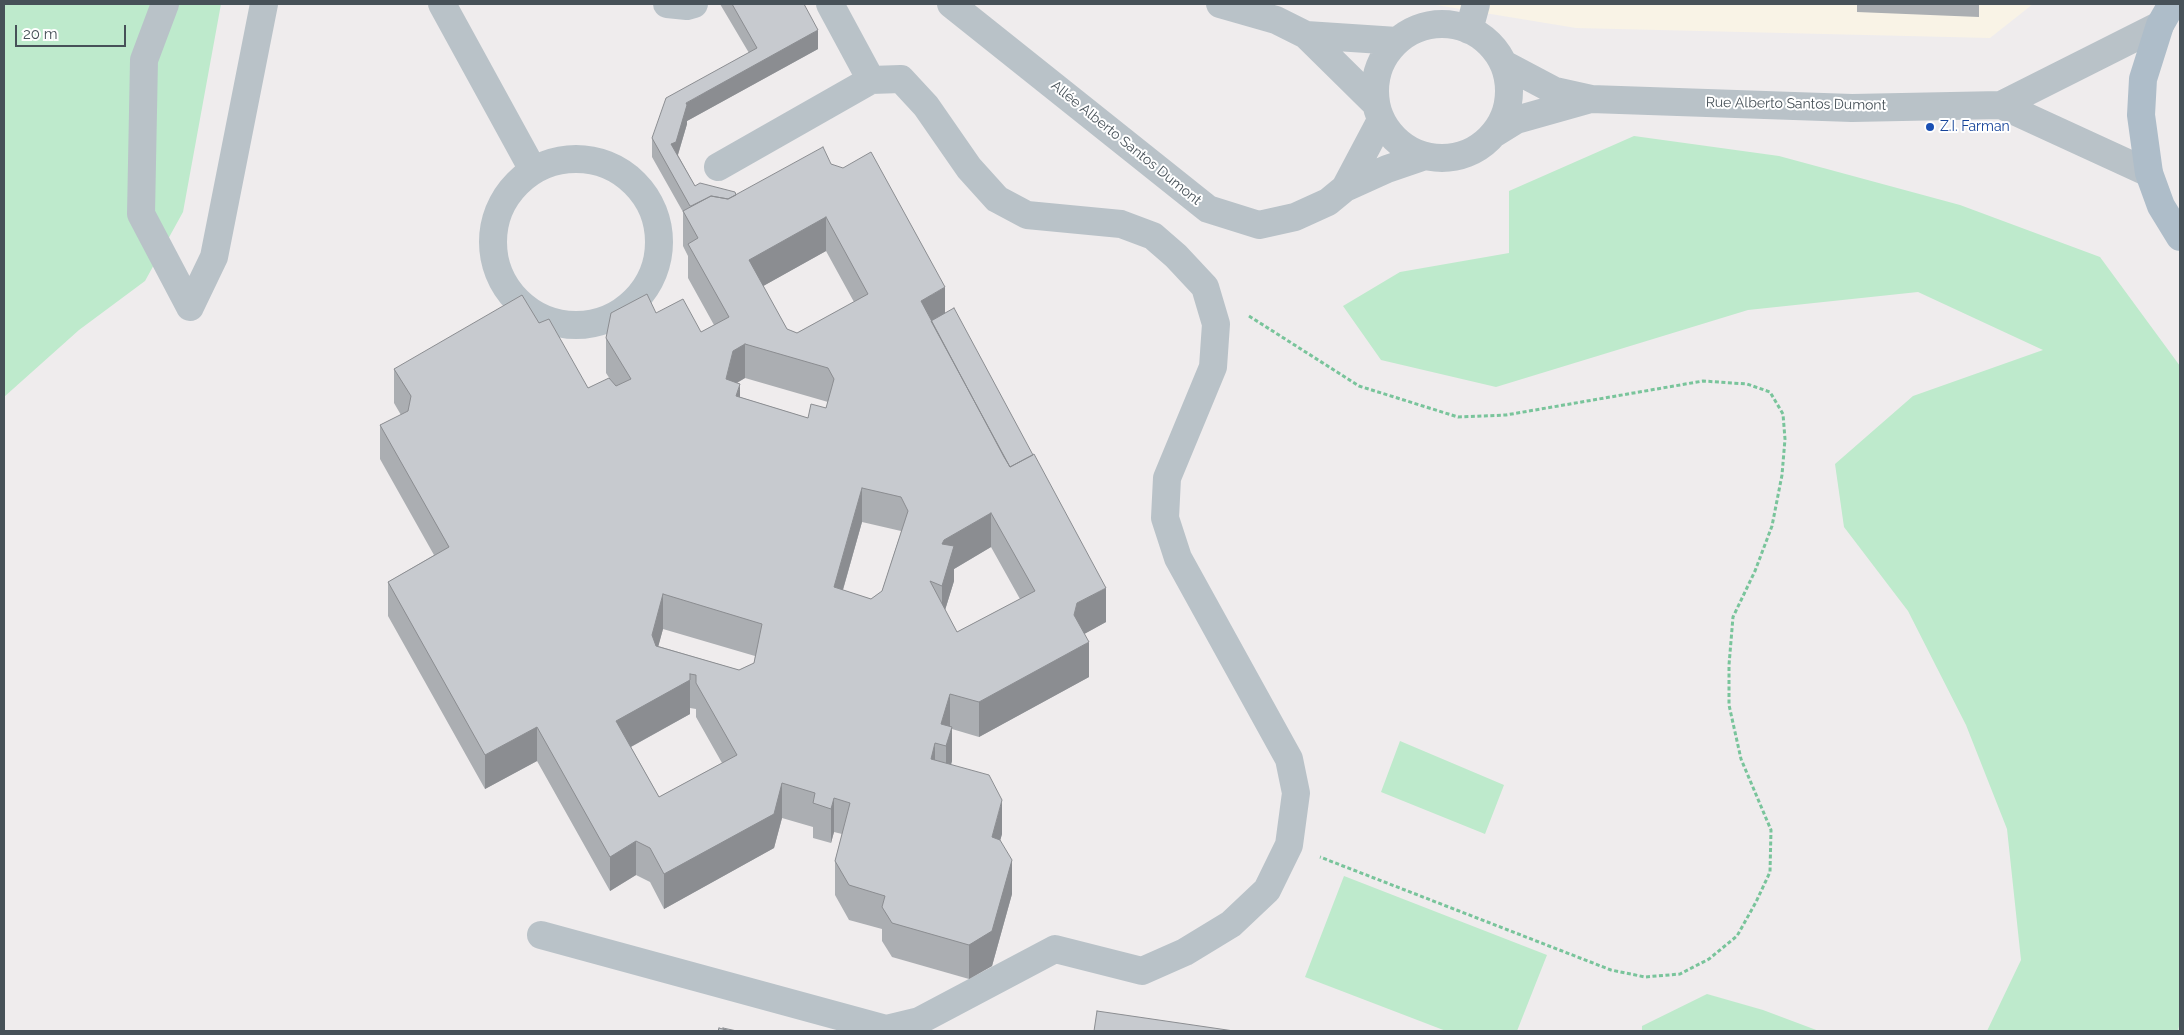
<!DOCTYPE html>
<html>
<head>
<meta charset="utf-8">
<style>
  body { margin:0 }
  #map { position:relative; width:2184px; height:1035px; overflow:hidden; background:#efeced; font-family:Raleway,sans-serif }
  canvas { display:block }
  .frame { position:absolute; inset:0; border:5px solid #475158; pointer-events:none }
  .scale { position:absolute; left:15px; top:25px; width:111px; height:22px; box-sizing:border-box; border:2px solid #475158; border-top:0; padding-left:6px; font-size:15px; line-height:18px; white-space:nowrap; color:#475158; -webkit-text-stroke:4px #fff; paint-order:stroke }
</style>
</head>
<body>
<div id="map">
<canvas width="2184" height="1035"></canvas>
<div class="frame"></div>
<div class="scale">20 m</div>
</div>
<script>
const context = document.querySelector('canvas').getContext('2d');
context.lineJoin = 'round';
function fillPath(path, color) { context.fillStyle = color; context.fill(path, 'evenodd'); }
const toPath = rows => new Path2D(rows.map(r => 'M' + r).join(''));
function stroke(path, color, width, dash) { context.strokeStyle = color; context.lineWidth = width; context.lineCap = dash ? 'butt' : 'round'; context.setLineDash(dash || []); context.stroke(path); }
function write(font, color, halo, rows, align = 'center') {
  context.font = font + ' Raleway,sans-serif'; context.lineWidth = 4; context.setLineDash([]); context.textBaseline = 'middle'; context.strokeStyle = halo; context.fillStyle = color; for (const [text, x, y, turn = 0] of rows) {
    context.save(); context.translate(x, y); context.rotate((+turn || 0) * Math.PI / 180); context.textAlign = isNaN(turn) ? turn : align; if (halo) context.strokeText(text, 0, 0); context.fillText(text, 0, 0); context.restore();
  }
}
fillPath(toPath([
  [1430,4,2033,4,1990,38,1576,28]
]), '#f9f3e6');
fillPath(toPath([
  [4,4,221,4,183,212,145,281,79,330,4,397],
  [1634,136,1779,156,1960,205,2100,257,2180,366,2180,1021,2178,1031,1987,1031,2021,960,2007,829,1966,725,1908,611,1844,527,1835,464,1913,396,2043,350,1918,292,1748,310,1496,387,1381,360,1343,306,1400,272,1509,253,1509,191],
  [1400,741,1504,785,1485,834,1381,792],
  [1344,876,1547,955,1517,1031,1446,1031,1305,977],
  [1707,994,1763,1010,1819,1031,1642,1031,1642,1026]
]), '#beeacc');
stroke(toPath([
  [1249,316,1359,386,1458,417,1506,415,1703,381,1747,384,1770,392,1783,414,1785,439,1782,475,1772,526,1755,571,1733,617,1729,665,1729,705,1741,759,1771,830,1770,872,1756,902,1737,936,1709,959,1680,974,1645,977,1611,970,1320,857]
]), '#79c49b', 3, [4, 2.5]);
stroke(toPath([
  [165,4,144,60,141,214,190,307],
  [442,4,533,170],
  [667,4,687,6,694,4],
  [951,4,1208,209,1259,225,1295,217,1328,202,1345,188,1387,169,1425,156],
  [1220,4,1276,20,1306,35,1376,104],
  '1375 91a67 67 0 1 1 134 0a67 67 0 1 1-134 0Z',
  [1469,30,1476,4],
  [1306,35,1397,41],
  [1504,64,1555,91,1591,99,1852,108,2001,105,2160,25],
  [2001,105,2149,173],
  [1495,133,1516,120,1587,100],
  '493 242a83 83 0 1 1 166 0a83 83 0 1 1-166 0Z',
  [718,167,871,80],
  [1345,188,1381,120],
  [190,307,214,257,264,4],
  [541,935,886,1029,919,1021,1055,949,1142,971,1185,952,1231,924,1267,890,1289,845,1296,793,1289,759,1178,558,1165,518,1167,478,1213,367,1216,324,1205,287,1176,256,1153,236,1121,224,1027,215,997,199,969,168,926,106,901,79,871,80,830,4]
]), '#b9c2c8', 28);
stroke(toPath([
  [2172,4,2160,25,2143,79,2141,115,2149,173,2161,206,2180,237]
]), '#aebdc9', 28);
fillPath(toPath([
  [720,4,804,4,818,49,687,121,687,124,678,155,695,186,736,195,831,164,945,313,1106,622,1084,634,1089,677,979,737,952,729,952,761,951,765,1002,834,1000,840,1012,894,992,966,969,979,892,957,882,941,882,929,849,920,835,895,835,861,842,834,834,832,831,843,813,838,813,827,782,818,774,848,664,909,650,882,636,875,610,891,537,761,485,789,388,616,388,582,434,555,380,459,380,425,401,415,394,403,394,369,539,323,588,388,610,379,606,373,606,338,656,313,701,332,714,325,688,278,688,256,683,246,683,212,652,157,652,138,749,53],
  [826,251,854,302,797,333,787,329,763,286],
  [745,378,828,402,826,408,808,418,740,397,737,383],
  [862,522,901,531,901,532,882,591,871,599,843,590],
  [991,547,1020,599,957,632,945,610,954,581,954,569],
  [663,629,755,656,754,663,739,670,658,646],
  [690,708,696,709,696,717,722,763,659,797,631,747,690,714],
  [1857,4,1979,4,1979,17,1857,12]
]), '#abaeb2');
fillPath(toPath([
  [818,30,818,49,687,121,687,124,676,161,671,144,686,103],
  [826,217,826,251,749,294,749,260],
  [945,287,945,322,928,331,921,301],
  [745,344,745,378,733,385,726,379,733,351],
  [740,384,740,418,736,396],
  [862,488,862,522,834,621,834,587],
  [991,513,991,547,954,569,954,581,942,620,942,544,944,540],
  [1106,588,1106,622,1077,638,1074,615,1077,603],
  [663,594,663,629,652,670,652,635],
  [1089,642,1089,677,979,737,979,702],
  [690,674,690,714,616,755,616,721],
  [950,694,950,728,941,724],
  [537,727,537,761,485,789,485,755],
  [952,727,952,761,946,780,946,746],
  [935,743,935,777,931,759],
  [782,783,782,818,774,848,664,909,664,874],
  [834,798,834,832,831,843,831,809],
  [1002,800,1002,834,992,871,992,837],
  [636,841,636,875,610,891,610,857],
  [1012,860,1012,894,992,966,969,979,969,945]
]), '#8b8d91');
const building = toPath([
  [732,4,804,4,818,30,686,103,687,105,676,142,671,144,695,186,700,183,735,192,736,195,728,199,711,196,691,206,690,206,652,138,666,98,757,48,732,4],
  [823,147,831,164,843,168,871,152,945,287,921,301,1004,457,1010,467,1034,454,1106,588,1077,603,1074,615,1089,642,979,702,950,694,941,724,952,727,946,746,935,743,931,759,989,775,1002,800,992,837,1000,840,1012,860,992,931,969,945,892,923,882,907,885,896,849,885,835,861,850,803,834,798,831,809,813,803,815,793,782,783,774,814,664,874,650,848,636,841,610,857,537,727,485,755,388,582,449,547,380,425,408,411,411,396,394,369,522,295,539,323,549,319,588,388,609,378,616,386,631,379,606,338,611,313,647,294,656,313,683,299,701,332,729,317,688,244,698,238,683,211,711,196,728,199,823,147],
  [826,217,868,294,797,333,787,329,749,260,826,217],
  [745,344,828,368,834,379,826,408,811,404,808,418,736,396,740,384,726,379,733,351,745,344],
  [862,488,901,497,908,511,882,591,871,599,834,587,862,488],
  [991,513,1035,591,957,632,930,581,942,586,954,546,942,544,944,540,991,513],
  [663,594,762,624,754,663,739,670,656,646,652,635,663,594],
  [690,674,696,675,696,683,737,755,659,797,616,721,690,680,690,674],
  [954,308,1033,455,1010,467,931,321,954,308],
  [1097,1011,1234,1031,1094,1031,1097,1011],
  [719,1028,730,1031,718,1031,719,1028],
  [723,1028,737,1031,730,1031,723,1029,723,1028]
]);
fillPath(building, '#c7cacf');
stroke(building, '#8b8d91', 1);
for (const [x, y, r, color] of [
  [1930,127,5,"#1a4fb4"]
]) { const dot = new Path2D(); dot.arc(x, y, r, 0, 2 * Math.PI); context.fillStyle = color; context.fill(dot); stroke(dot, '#fff', 2); }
write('14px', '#475158', '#fff', [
  ["Rue Alberto Santos Dumont",1796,104,1],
  ["Allée Alberto Santos Dumont",1126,143,39]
]);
write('14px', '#164399', '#fff', [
  ["Z.I. Farman",1940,127]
], 'left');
</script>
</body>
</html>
